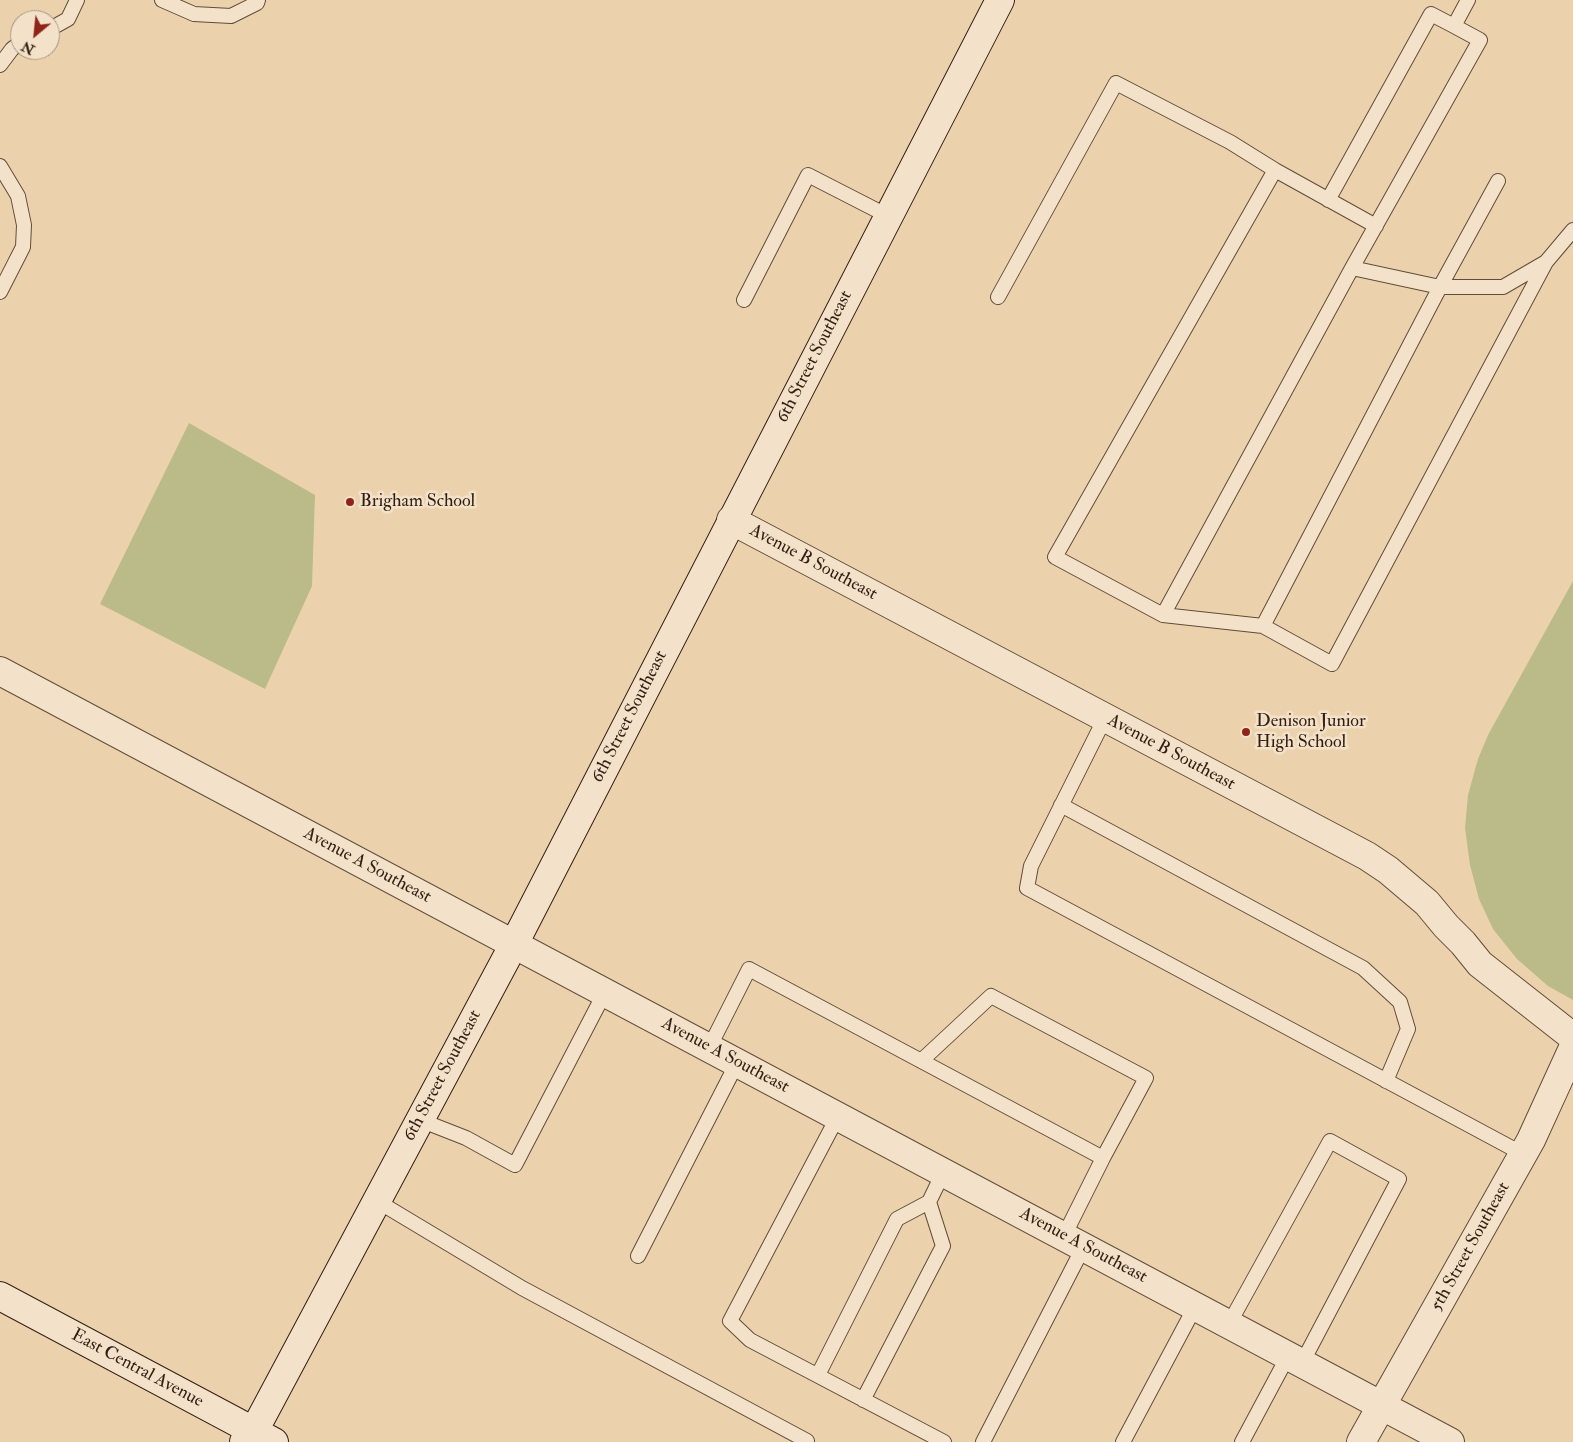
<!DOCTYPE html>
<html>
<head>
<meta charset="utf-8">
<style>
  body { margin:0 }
  #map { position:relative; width:1573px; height:1442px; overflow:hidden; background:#ecd2ac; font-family:"IM FELL Double Pica",serif }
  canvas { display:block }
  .north { position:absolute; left:10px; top:10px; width:50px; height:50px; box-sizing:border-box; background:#f3e2c9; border:1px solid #a69480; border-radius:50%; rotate:208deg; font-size:14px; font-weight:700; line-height:20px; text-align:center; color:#331f12 }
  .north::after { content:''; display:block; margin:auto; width:18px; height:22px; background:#8f2418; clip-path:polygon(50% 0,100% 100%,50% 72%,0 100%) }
</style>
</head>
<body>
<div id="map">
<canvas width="1573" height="1442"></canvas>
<div class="north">N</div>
</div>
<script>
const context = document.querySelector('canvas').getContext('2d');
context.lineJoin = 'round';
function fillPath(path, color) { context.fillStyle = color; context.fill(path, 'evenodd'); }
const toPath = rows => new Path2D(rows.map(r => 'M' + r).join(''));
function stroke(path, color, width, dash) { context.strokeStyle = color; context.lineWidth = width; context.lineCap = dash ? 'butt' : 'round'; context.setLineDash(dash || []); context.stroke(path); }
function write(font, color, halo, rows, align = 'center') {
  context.font = font + ' "IM FELL Double Pica",serif'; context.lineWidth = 5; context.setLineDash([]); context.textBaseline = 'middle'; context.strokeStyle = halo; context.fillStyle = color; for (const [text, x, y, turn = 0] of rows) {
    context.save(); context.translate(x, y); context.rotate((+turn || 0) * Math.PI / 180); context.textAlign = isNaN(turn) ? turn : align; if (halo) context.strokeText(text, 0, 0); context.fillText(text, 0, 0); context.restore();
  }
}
fillPath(toPath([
  [189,423,315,495,312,586,265,689,100,604],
  [1573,581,1573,1000,1548,986,1517,959,1493,929,1479,899,1470,865,1465,828,1468,795,1478,759,1488,735]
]), '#babb88');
const lane = toPath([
  [162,0,194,14,231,16,257,3,258,0],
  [50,29,68,19,77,0],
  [0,65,12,49,20,43],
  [0,166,18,196,24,225,23,247,0,292],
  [1275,170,1055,557,1163,615,1352,268,1480,40,1454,26,1468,0],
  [1328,200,1431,14,1454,26],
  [1352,268,1440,287,1503,287,1546,262,1573,230],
  [998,297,1116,83,1230,142,1275,170,1376,226],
  [744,300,808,175,888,216],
  [1163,615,1263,626,1332,664,1546,262],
  [1263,626,1440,287,1498,181],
  [1105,718,1031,866,1027,888,1523,1154],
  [1061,805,1363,968,1400,1002,1408,1029,1386,1081],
  [709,1048,749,969,1103,1158],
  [921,1061,991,996,1146,1078,1103,1158,1064,1236],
  [838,1116,730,1321,750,1340,944,1442],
  [420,1120,466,1138,515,1165,605,992],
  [377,1201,522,1288,807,1441],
  [638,1256,737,1063],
  [1229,1324,1330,1141,1399,1179,1302,1363],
  [818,1375,897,1219,929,1202,943,1173],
  [863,1400,943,1246,929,1202],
  [983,1442,1084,1246],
  [1123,1442,1195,1307],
  [1242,1442,1288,1356]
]);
const street = toPath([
  [731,520,1367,856,1388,870,1427,903,1446,926,1463,943,1480,964,1573,1037],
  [0,671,1450,1442],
  [1361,1442,1531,1140,1573,1048]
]);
const secondary = toPath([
  [0,1296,274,1442],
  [244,1442,254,1431,514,944,1000,0]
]);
stroke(lane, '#614c38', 16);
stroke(street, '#614c38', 30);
stroke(secondary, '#331f12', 30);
stroke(lane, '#f3e2c9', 14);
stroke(street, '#f3e2c9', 28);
stroke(secondary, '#f3e2c9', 28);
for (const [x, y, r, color] of [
  [350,502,5,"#8f2418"],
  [1246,732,5,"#8f2418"]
]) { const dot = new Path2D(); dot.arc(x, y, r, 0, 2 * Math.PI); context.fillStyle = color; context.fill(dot); stroke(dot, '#f3e2c9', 2); }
write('18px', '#331f12', '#f3e2c9', [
  ["6th Street Southeast",815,357,-63],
  ["Avenue B Southeast",813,563,28],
  ["6th Street Southeast",630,717,-63],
  ["Avenue B Southeast",1171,753,28],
  ["Avenue A Southeast",367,866,28],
  ["Avenue A Southeast",725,1056,28],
  ["6th Street Southeast",443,1076,-62],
  ["Avenue A Southeast",1083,1246,28],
  ["5th Street Southeast",1471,1247,-61],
  ["East Central Avenue",137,1369,28]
]);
write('18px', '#331f12', '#f3e2c9', [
  ["Brigham School",360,502],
  ["Denison Junior",1256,722],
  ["High School",1256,743]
], 'left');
</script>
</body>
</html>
